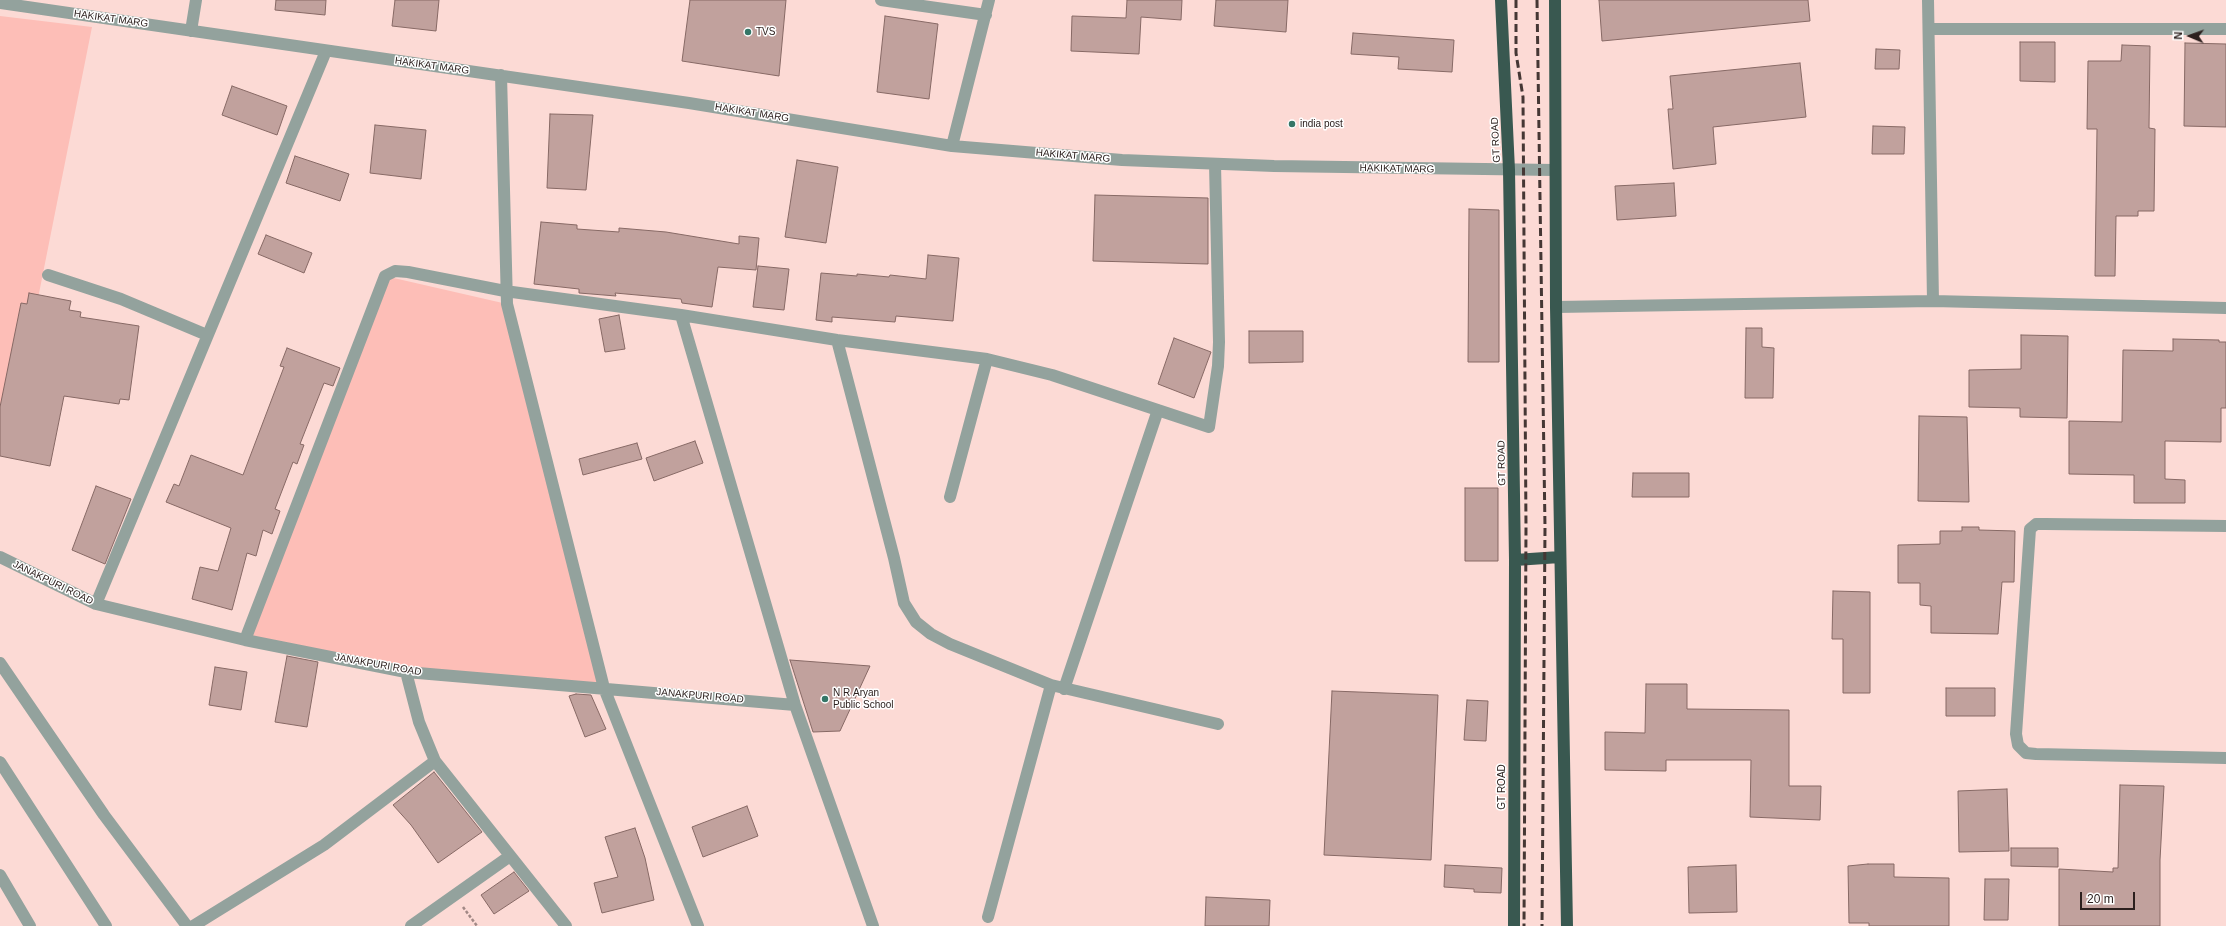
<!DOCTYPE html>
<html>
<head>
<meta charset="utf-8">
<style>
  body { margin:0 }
  #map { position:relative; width:2226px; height:926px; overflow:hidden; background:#fcdad5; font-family:Arial,sans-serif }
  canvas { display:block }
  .north { position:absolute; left:2170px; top:16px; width:40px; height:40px; -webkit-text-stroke:3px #fff; paint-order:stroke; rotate:272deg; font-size:11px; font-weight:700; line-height:16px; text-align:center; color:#2c201e }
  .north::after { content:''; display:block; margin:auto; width:14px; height:18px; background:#2c201e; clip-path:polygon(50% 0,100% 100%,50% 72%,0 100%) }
  .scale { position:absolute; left:2080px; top:892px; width:55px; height:18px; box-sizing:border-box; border:2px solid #2c201e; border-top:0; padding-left:5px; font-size:12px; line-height:14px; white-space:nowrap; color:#2c201e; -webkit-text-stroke:3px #fff; paint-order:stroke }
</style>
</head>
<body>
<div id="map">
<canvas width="2226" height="926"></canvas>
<div class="north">N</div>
<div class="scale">20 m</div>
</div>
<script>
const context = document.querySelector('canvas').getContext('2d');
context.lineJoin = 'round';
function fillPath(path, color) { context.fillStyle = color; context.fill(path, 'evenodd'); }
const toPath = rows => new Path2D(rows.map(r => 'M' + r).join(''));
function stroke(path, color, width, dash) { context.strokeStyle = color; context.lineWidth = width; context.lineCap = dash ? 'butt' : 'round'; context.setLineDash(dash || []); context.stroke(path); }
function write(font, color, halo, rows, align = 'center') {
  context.font = font + ' Arial,sans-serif'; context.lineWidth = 3; context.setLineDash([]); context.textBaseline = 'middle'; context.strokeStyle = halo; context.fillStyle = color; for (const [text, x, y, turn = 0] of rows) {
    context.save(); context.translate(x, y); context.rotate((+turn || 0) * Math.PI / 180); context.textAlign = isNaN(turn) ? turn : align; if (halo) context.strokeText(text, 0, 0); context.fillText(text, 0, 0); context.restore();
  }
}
fillPath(toPath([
  [0,16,92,27,9,444,0,444],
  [385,276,507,304,604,688,406,672,245,640]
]), '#fdbeb7');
const building = toPath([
  [276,0,326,0,325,15,275,10,276,0],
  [395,0,439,0,436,31,392,26,395,0],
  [690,0,786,0,779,76,682,61,690,0],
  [1127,0,1182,0,1181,20,1141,17,1139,54,1071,51,1072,16,1126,18,1127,0],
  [1216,0,1288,0,1286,32,1214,26,1216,0],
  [1599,0,1808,0,1810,21,1602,41,1599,0],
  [885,16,938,24,929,99,877,92,885,16],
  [1353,33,1454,40,1452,72,1398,69,1399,57,1351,54,1353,33],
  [2020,42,2055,42,2055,82,2020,81,2020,42],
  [2185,43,2226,44,2226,127,2184,126,2185,43],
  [2122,45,2150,46,2149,128,2155,129,2154,211,2138,211,2138,216,2116,216,2115,276,2095,276,2097,129,2087,129,2088,61,2121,61,2122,45],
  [1876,49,1900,50,1899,69,1875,69,1876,49],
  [1800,63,1806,117,1713,127,1716,164,1673,169,1668,109,1673,109,1670,76,1800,63],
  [232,86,287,106,277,135,222,115,232,86],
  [550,114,593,115,586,190,547,188,550,114],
  [375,125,426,130,421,179,370,173,375,125],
  [1873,126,1905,127,1904,154,1872,154,1873,126],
  [295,156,349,174,340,201,286,183,295,156],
  [797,160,838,167,826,243,785,237,797,160],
  [1674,183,1676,216,1617,220,1615,186,1674,183],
  [1095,195,1208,198,1208,264,1093,261,1095,195],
  [1469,209,1499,210,1499,362,1468,362,1469,209],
  [541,222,577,225,577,229,619,232,619,228,666,232,739,244,739,236,759,238,756,270,718,267,712,307,682,303,681,299,615,293,616,296,579,293,579,289,534,284,541,222],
  [266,235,312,253,304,273,258,254,266,235],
  [928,255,959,258,953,321,896,316,895,322,832,317,832,322,816,320,821,273,857,276,857,274,889,277,890,275,926,279,928,255],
  [758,266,789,269,784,310,753,307,758,266],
  [29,293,71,301,69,310,81,312,80,317,139,326,129,400,120,399,119,404,64,396,50,466,0,456,0,407,21,303,27,304,29,293],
  [619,315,625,349,605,352,599,319,619,315],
  [1746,328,1762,328,1762,347,1774,348,1773,398,1745,398,1746,328],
  [1249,331,1303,331,1303,362,1249,363,1249,331],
  [2021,335,2068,336,2067,418,2020,417,2020,408,1969,407,1969,370,2021,369,2021,335],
  [1174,338,1211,352,1194,398,1158,384,1174,338],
  [2173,339,2219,340,2219,342,2226,342,2226,408,2221,408,2221,442,2165,441,2165,479,2185,480,2185,503,2134,503,2134,475,2069,474,2069,421,2122,422,2123,350,2173,351,2173,339],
  [287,348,340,368,333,386,324,383,300,444,304,445,297,464,293,462,275,509,280,511,272,534,263,530,256,556,247,553,232,610,192,599,200,567,218,571,231,528,166,502,174,484,179,486,191,455,243,475,284,367,280,366,287,348],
  [1919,416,1967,417,1969,502,1918,501,1919,416],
  [695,441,703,463,654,481,646,458,695,441],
  [637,443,642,459,583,475,579,459,637,443],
  [1633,473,1689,473,1689,497,1632,497,1633,473],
  [96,486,131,499,105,564,72,550,96,486],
  [1465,488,1498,488,1498,561,1465,561,1465,488],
  [1962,527,1979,527,1979,530,2015,531,2014,582,2002,582,1998,634,1931,633,1931,606,1920,605,1920,583,1898,583,1898,545,1940,544,1940,531,1962,531,1962,527],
  [1833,591,1870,592,1870,693,1843,693,1843,639,1832,639,1833,591],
  [287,656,318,662,307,727,275,722,287,656],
  [790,660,870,666,840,731,813,732,790,660],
  [215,667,247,672,241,710,209,705,215,667],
  [1646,684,1687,684,1687,709,1789,710,1789,786,1821,786,1820,820,1750,817,1751,760,1666,760,1666,771,1605,770,1605,732,1645,733,1646,684],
  [1946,688,1995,688,1995,716,1946,716,1946,688],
  [1332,691,1438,695,1431,860,1324,855,1332,691],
  [576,694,591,695,606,729,585,737,569,696,576,694],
  [1467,700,1488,701,1486,741,1464,740,1467,700],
  [434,772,482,832,438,863,411,825,393,805,434,772],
  [2120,785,2164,786,2160,860,2160,926,2059,926,2059,869,2113,872,2113,868,2118,868,2120,785],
  [2007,789,2009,851,1959,852,1958,791,2007,789],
  [747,806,758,836,703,857,692,827,747,806],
  [635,828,645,858,654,900,602,913,594,883,618,877,605,837,635,828],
  [2011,848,2058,848,2058,867,2011,866,2011,848],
  [1868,864,1894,864,1894,877,1949,878,1949,926,1869,926,1869,923,1849,923,1848,866,1868,864],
  [1445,865,1502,868,1501,893,1474,892,1474,889,1444,887,1445,865],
  [1736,865,1737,912,1689,913,1688,867,1736,865],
  [514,872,529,891,494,914,481,895,514,872],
  [1985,879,2009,879,2008,920,1984,920,1985,879],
  [1206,897,1270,900,1269,926,1205,926,1206,897]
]);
fillPath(building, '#c1a19d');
stroke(building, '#876965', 1);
stroke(toPath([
  [463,907,477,926]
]), '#a18885', 2.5, [3, 2]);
stroke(toPath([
  [881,0,986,15],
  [1928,0,1933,301],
  [0,3,689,103,952,146,1122,160,1274,166,1554,170],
  [1929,29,2226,29],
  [191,31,196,0],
  [501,75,507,304,604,688,698,926],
  [952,146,989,0],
  [48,275,121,299,207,335],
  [1556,307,1933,301,2226,308],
  [681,315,795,705,873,926],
  [837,340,894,558,904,603,916,622,931,634,950,644,1051,685,1218,724],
  [950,497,987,359],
  [2226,526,2045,524,2036,524,2030,529,2016,734,2018,745,2026,753,2036,754,2226,758],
  [0,557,96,604,245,640,406,672,795,705],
  [96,604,326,51],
  [245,640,385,276,395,271,408,272,505,291,681,315,837,340,987,359,1052,375,1209,427,1218,366,1219,342,1215,164],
  [0,663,104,815,187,926],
  [406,672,419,722,435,761,566,926],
  [1064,689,1158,410],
  [0,762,106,926],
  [0,875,30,926],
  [988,917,1051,685],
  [193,926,324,845,435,761],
  [411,926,510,856]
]), '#93a29d', 12);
stroke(toPath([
  [1501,0,1509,170,1515,560,1514,926],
  [1555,0,1556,307,1567,926],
  [1515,560,1560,557]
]), '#395850', 12);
stroke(toPath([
  [1516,0,1516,53,1523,97,1526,527,1524,926],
  [1537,0,1545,527,1542,926]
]), '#453734', 3, [8, 4]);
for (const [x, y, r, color] of [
  [748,32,4,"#347667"],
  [1292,124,4,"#347667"],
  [825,699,4,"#347667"]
]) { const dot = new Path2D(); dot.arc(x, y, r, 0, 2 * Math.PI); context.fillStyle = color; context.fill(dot); stroke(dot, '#fff', 1.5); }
write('10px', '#2c201e', '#fff', [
  ["HAKIKAT MARG",111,19,8],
  ["HAKIKAT MARG",432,66,8],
  ["HAKIKAT MARG",752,113,9],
  ["GT ROAD",1496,140,-93],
  ["HAKIKAT MARG",1073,156,5],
  ["HAKIKAT MARG",1397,169,1],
  ["GT ROAD",1502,463,-91],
  ["JANAKPURI ROAD",53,583,26],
  ["JANAKPURI ROAD",378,665,10],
  ["JANAKPURI ROAD",700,696,5],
  ["GT ROAD",1502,787,-90]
]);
write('10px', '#2c201e', '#fff', [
  ["TVS",756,32],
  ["india post",1300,124],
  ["N R Aryan",833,693],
  ["Public School",833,705]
], 'left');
</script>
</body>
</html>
